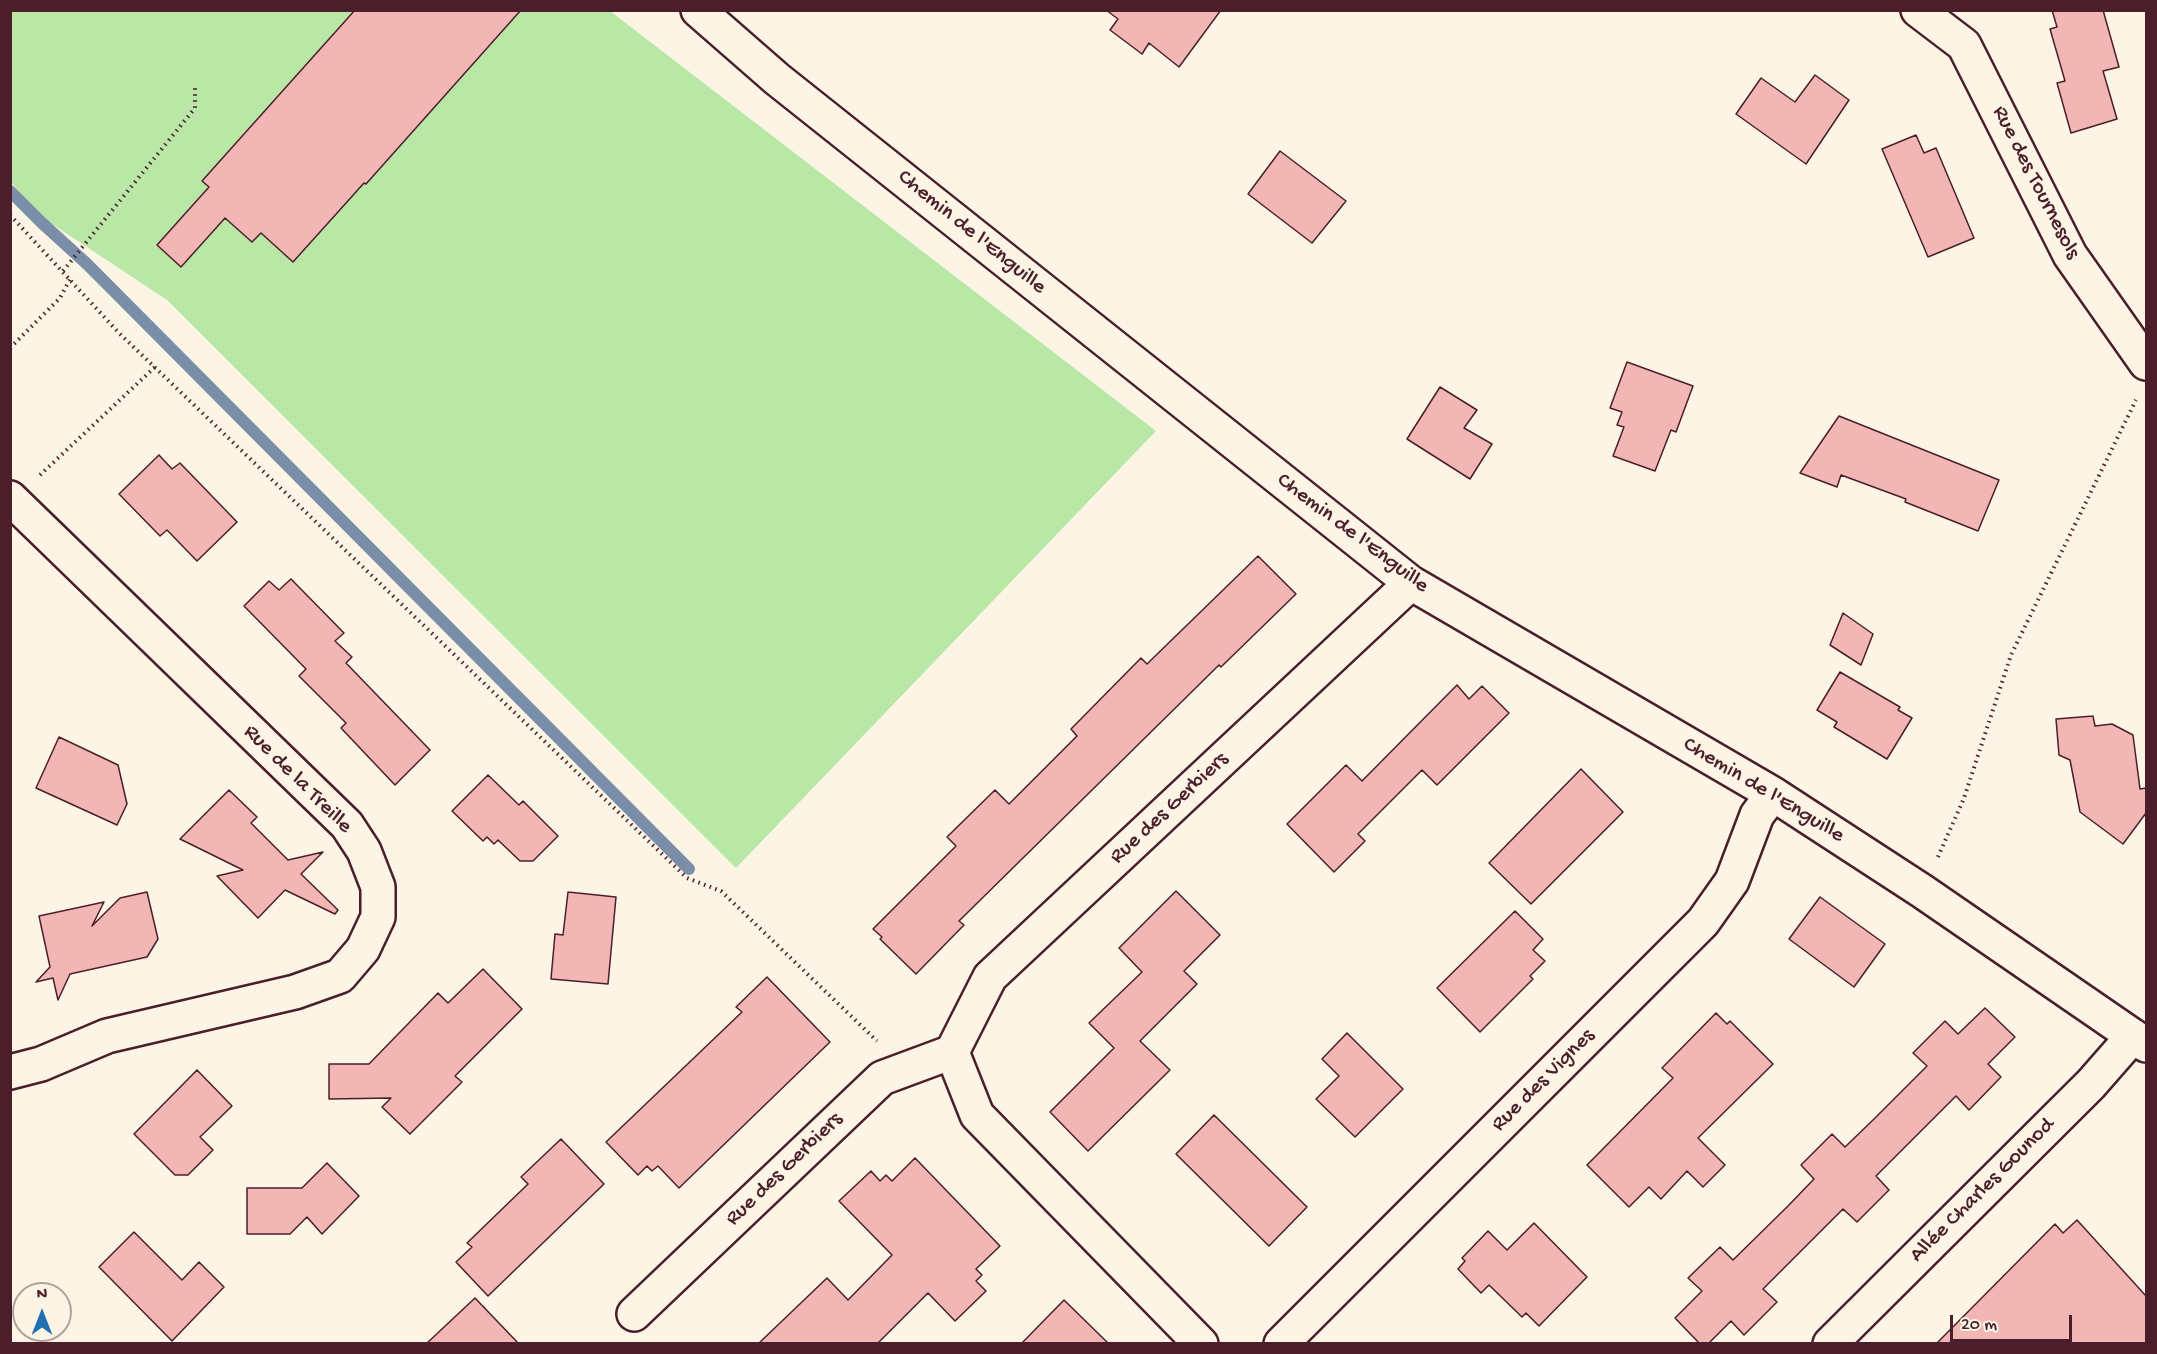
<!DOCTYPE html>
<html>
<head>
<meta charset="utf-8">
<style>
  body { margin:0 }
  #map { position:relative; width:2157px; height:1354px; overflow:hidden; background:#fcf5e5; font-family:"Gochi Hand",sans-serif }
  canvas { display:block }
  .frame { position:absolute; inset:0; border:12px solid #4a1f2b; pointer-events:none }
  .north { position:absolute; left:12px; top:1282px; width:60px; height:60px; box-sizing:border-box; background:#fcf5e5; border:2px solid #b59f9b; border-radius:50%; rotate:0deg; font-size:16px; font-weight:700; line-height:24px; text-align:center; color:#4a1f2b }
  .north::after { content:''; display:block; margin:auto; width:21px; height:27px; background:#1f6fb2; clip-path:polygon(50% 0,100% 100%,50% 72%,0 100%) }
  .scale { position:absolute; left:1950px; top:1315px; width:122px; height:27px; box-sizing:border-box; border:3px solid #4a1f2b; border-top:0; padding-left:8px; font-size:18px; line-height:21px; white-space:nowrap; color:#4a1f2b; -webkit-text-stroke:4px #fcf5e5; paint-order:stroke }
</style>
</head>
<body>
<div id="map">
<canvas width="2157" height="1354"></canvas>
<div class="frame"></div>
<div class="north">N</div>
<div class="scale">20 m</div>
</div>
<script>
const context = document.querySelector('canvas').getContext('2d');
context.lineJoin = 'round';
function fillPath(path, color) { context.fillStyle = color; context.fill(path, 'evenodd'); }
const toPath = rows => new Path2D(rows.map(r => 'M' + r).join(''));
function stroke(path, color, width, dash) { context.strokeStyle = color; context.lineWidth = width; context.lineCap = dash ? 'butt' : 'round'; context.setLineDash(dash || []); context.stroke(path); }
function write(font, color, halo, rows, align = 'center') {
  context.font = font + ' "Gochi Hand",sans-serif'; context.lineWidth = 4.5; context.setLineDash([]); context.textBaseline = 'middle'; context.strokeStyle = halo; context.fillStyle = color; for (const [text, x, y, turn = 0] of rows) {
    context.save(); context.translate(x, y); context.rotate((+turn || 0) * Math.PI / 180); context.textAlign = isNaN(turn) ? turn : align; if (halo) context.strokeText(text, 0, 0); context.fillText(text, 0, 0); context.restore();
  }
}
fillPath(toPath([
  [10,11,610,11,1156,431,736,868,167,300,40,216,11,182]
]), '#b9e7a6');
stroke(toPath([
  [10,191,42,223,87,264,689,869]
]), '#7b8ea9', 12);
const building = toPath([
  [355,10,521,10,366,184,364,183,293,262,261,233,252,242,225,218,181,267,157,245,209,187,202,181,355,10],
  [1106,10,1221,10,1179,67,1149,43,1142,54,1110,30,1118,19,1106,10],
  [2052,10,2103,10,2119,67,2103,71,2117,119,2071,133,2057,83,2065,81,2050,29,2057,27,2052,10],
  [1815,75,1849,100,1806,164,1736,114,1761,78,1795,102,1815,75],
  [1916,135,1924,153,1936,148,1974,238,1928,257,1882,149,1916,135],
  [1280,151,1346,201,1312,243,1248,194,1280,151],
  [1627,362,1693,386,1676,432,1671,430,1655,471,1613,456,1624,427,1617,425,1622,412,1610,408,1627,362],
  [1440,387,1477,410,1464,428,1492,444,1470,479,1407,439,1440,387],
  [1839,416,1999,480,1978,531,1905,502,1906,499,1841,475,1837,487,1800,473,1839,416],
  [159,455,172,469,180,463,237,522,197,561,167,530,160,536,119,494,159,455],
  [1258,556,1296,594,1221,667,1219,665,959,921,964,925,916,974,880,939,882,937,873,929,956,846,947,837,995,790,1009,804,1077,736,1071,729,1141,658,1147,664,1258,556],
  [291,579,344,633,335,641,352,657,346,663,430,750,395,785,341,728,346,723,299,676,306,669,244,606,269,581,279,590,291,579],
  [1843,613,1873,634,1861,665,1830,645,1843,613],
  [1840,672,1900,707,1898,710,1912,718,1887,759,1834,727,1837,722,1817,710,1840,672],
  [1457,685,1469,699,1482,686,1509,713,1437,785,1422,770,1358,834,1365,841,1334,872,1287,824,1346,765,1362,781,1457,685],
  [2093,716,2095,726,2112,724,2133,735,2140,789,2146,788,2146,813,2123,844,2080,812,2070,760,2059,755,2056,719,2093,716],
  [59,737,118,765,127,804,117,825,36,788,59,737],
  [1581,769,1623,812,1531,904,1489,863,1581,769],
  [488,775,519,805,523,801,558,836,533,861,520,861,498,840,494,844,487,837,483,841,452,811,488,775],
  [229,790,257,817,251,823,288,860,323,852,301,874,338,910,335,914,285,890,258,918,217,876,243,870,180,839,229,790],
  [1176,891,1220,935,1184,971,1197,984,1140,1041,1170,1070,1088,1151,1050,1112,1114,1048,1089,1023,1142,972,1119,948,1176,891],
  [147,892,158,939,147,957,70,974,58,1000,53,978,36,982,50,967,39,916,104,902,92,926,120,898,147,892],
  [568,892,616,897,608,984,551,979,555,934,563,935,568,892],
  [1820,897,1885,944,1854,987,1789,939,1820,897],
  [1515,911,1543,939,1533,950,1545,961,1530,976,1533,979,1480,1032,1437,988,1515,911],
  [483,969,522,1009,455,1076,462,1082,410,1134,382,1107,391,1098,329,1099,329,1064,369,1064,438,993,448,1003,483,969],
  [767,977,830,1042,679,1188,658,1166,652,1171,647,1166,638,1175,606,1142,742,1012,736,1007,767,977],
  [1985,1008,2015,1037,1988,1064,2001,1077,1969,1110,1956,1096,1876,1176,1889,1190,1857,1222,1843,1209,1763,1289,1777,1302,1744,1335,1731,1321,1708,1344,1700,1344,1675,1318,1702,1291,1688,1278,1720,1247,1733,1260,1788,1206,1814,1179,1801,1165,1832,1134,1845,1147,1873,1120,1927,1066,1913,1053,1945,1021,1958,1034,1985,1008],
  [1716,1013,1727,1024,1730,1021,1773,1064,1698,1138,1725,1165,1703,1187,1687,1171,1661,1199,1649,1187,1629,1207,1587,1165,1673,1078,1662,1068,1716,1013],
  [1347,1033,1403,1089,1355,1137,1316,1099,1339,1076,1322,1059,1347,1033],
  [197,1070,232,1106,200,1137,213,1150,188,1175,175,1175,134,1134,197,1070],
  [1214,1115,1307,1207,1269,1246,1176,1154,1214,1115],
  [561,1139,604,1184,488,1296,456,1262,472,1247,467,1243,528,1184,521,1177,561,1139],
  [915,1158,1000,1246,976,1269,982,1275,976,1281,986,1291,955,1321,928,1293,877,1344,758,1344,827,1278,848,1300,892,1255,839,1201,871,1171,880,1181,886,1175,892,1181,915,1158],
  [327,1163,359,1196,322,1234,307,1217,290,1234,247,1234,247,1188,302,1188,327,1163],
  [2077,1220,2146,1296,2146,1344,1936,1344,2055,1224,2063,1233,2077,1220],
  [1534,1223,1587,1277,1539,1326,1526,1313,1522,1317,1489,1285,1481,1293,1458,1269,1465,1261,1462,1258,1488,1231,1507,1250,1534,1223],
  [134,1232,182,1280,199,1262,224,1287,172,1341,99,1267,134,1232],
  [475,1298,519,1344,426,1344,475,1298],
  [1064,1300,1109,1344,1021,1344,1064,1300]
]);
fillPath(building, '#f2b6b4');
stroke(building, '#4a1f2b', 1.5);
const minor = toPath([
  [698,10,777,79,1411,583,1773,794,1922,891,2146,1045],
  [1918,10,1964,45,2070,255,2146,363],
  [10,498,347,825,364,851,378,887,378,917,363,949,340,976,295,992,107,1036,41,1064,10,1072],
  [634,1314,882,1078,952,1052],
  [1201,1344,977,1115,952,1052,990,977,1411,583],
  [1281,1344,1703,922,1732,881,1757,815,1773,794],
  [1830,1344,2091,1084,2133,1036]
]);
stroke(minor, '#4a1f2b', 38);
stroke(toPath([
  [10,215,119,333,687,878,721,891,877,1041],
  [63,271,195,108,195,84],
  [10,348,60,298,70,279],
  [40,475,155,367],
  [1938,857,1964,798,2011,655,2136,400]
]), '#4a1f2b', 4, [1.5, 4.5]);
stroke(minor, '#fcf5e5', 33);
write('22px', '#4a1f2b', '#fcf5e5', [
  ["Rue des Tournesols",2035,183,63],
  ["Chemin de l'Enguille",971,233,39],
  ["Chemin de l'Enguille",1352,534,37],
  ["Rue de la Treille",297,780,45],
  ["Chemin de l'Enguille",1763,791,31],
  ["Rue des Gerbiers",1170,809,-43],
  ["Rue des Vignes",1544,1081,-45],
  ["Rue des Gerbiers",785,1170,-44],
  ["Allée Charles Gounod",1983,1191,-45]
]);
</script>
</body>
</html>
